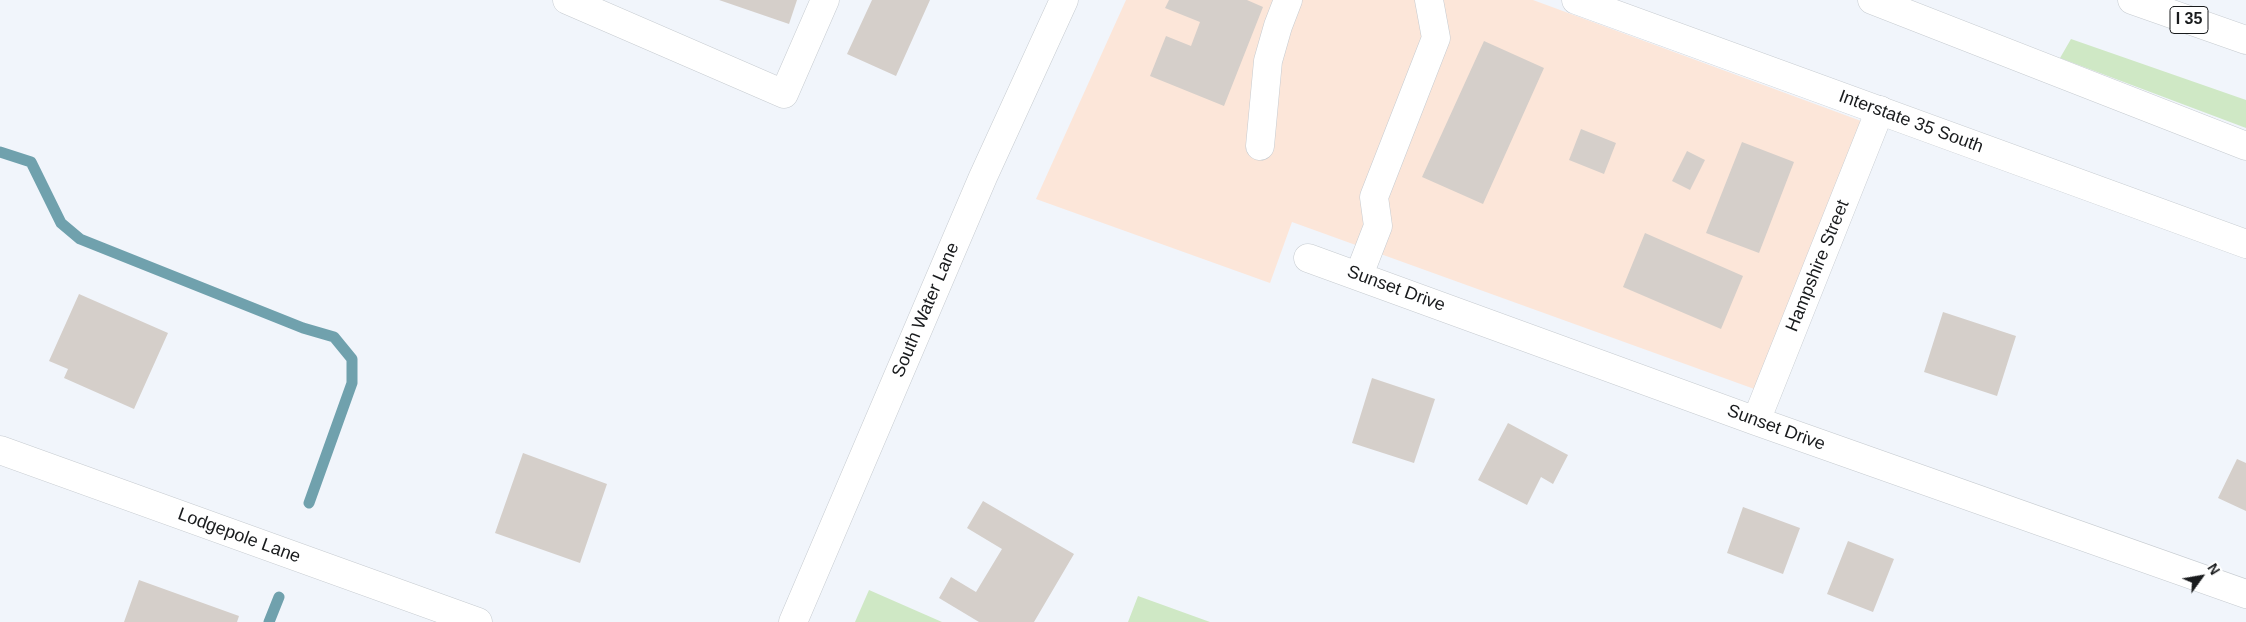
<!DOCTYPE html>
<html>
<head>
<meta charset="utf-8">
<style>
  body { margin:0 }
  #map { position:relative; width:2246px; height:622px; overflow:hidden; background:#f1f5fb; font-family:Arial,sans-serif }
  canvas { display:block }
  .north { position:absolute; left:2176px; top:552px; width:50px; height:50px; -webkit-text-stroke:4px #fff; paint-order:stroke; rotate:58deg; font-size:14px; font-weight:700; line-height:20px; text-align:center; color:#191b1d }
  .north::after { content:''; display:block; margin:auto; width:18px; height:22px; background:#191b1d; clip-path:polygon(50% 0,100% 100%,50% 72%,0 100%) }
</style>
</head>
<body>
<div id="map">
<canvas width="2246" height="622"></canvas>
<div class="north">N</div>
</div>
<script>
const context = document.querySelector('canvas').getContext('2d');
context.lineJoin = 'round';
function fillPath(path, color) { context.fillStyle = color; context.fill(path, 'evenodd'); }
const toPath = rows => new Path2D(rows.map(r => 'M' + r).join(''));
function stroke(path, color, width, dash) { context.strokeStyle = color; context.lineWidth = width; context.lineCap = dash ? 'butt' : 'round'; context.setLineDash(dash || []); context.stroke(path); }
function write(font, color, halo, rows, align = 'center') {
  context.font = font + ' Arial,sans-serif'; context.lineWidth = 5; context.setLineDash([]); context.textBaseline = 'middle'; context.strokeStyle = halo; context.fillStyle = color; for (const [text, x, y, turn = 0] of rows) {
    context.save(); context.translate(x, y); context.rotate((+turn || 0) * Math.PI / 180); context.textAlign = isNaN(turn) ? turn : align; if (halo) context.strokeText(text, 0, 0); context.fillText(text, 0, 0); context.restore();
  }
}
fillPath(toPath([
  [1126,0,1533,0,1872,125,1771,395,1292,222,1270,283,1036,199]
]), '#fce6d9');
fillPath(toPath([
  [2071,39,2246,100,2246,128,2060,58],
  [869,590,942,622,855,622],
  [1138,596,1210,622,1128,622]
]), '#cfe8c5');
stroke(toPath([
  [0,152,31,162,61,223,80,239,303,328,334,337,352,359,352,383,309,503],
  [269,622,279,597]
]), '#70a1ad', 11);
fillPath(toPath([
  [719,0,797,0,789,24],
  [872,0,930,0,896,76,847,54],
  [1169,0,1247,0,1263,7,1224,106,1150,76,1166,36,1191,46,1200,22,1165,8],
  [1484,41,1544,68,1483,204,1422,177],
  [1581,129,1616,143,1604,174,1569,160],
  [1742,142,1794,162,1759,253,1706,233],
  [1687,151,1705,160,1690,190,1672,181],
  [1645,233,1743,276,1721,329,1623,287],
  [79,294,168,333,134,409,64,378,68,369,49,361],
  [1943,312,2016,336,1997,396,1924,372],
  [1372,378,1435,399,1414,463,1352,443],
  [1508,423,1568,455,1553,484,1541,477,1527,505,1478,480],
  [523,453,607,484,580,563,495,533],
  [2237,459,2246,463,2246,511,2218,498],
  [983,501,1074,554,1034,622,979,622,939,598,951,577,976,592,1002,549,967,528],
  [1743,507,1800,528,1783,574,1727,553],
  [1848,541,1894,559,1873,612,1827,594],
  [139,580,239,616,237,622,124,622]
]), '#d5cfca');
const minor = toPath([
  [567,0,784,94,825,0],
  [1260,146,1268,61,1278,26,1288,0],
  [1308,258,1756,421,2246,594],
  [1359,275,1378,226,1374,197,1436,38,1429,0],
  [1756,421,1880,110],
  [0,450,478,622],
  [793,622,983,177,1064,0]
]);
const major = toPath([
  [1576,0,2246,244]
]);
const highway = toPath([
  [1872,0,2246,146],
  [2132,0,2246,40]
]);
stroke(minor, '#c6cbd0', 29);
stroke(major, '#c6cbd0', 29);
stroke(highway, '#c6cbd0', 29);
stroke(minor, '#fff', 28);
stroke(major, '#fff', 28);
stroke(highway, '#fff', 28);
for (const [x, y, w] of [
  [2189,20,38]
]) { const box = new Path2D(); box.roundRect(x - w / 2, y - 13.5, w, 27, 4); context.fillStyle = '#fff'; context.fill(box); stroke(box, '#191b1d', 1); }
write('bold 16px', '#191b1d', null, [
  ["I 35",2189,20]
]);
write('18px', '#191b1d', '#fff', [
  ["Interstate 35 South",1911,122,20],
  ["Hampshire Street",1818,266,-68],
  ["Sunset Drive",1396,289,20],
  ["South Water Lane",926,310,-67],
  ["Sunset Drive",1776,428,20],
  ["Lodgepole Lane",239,536,20]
]);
</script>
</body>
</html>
